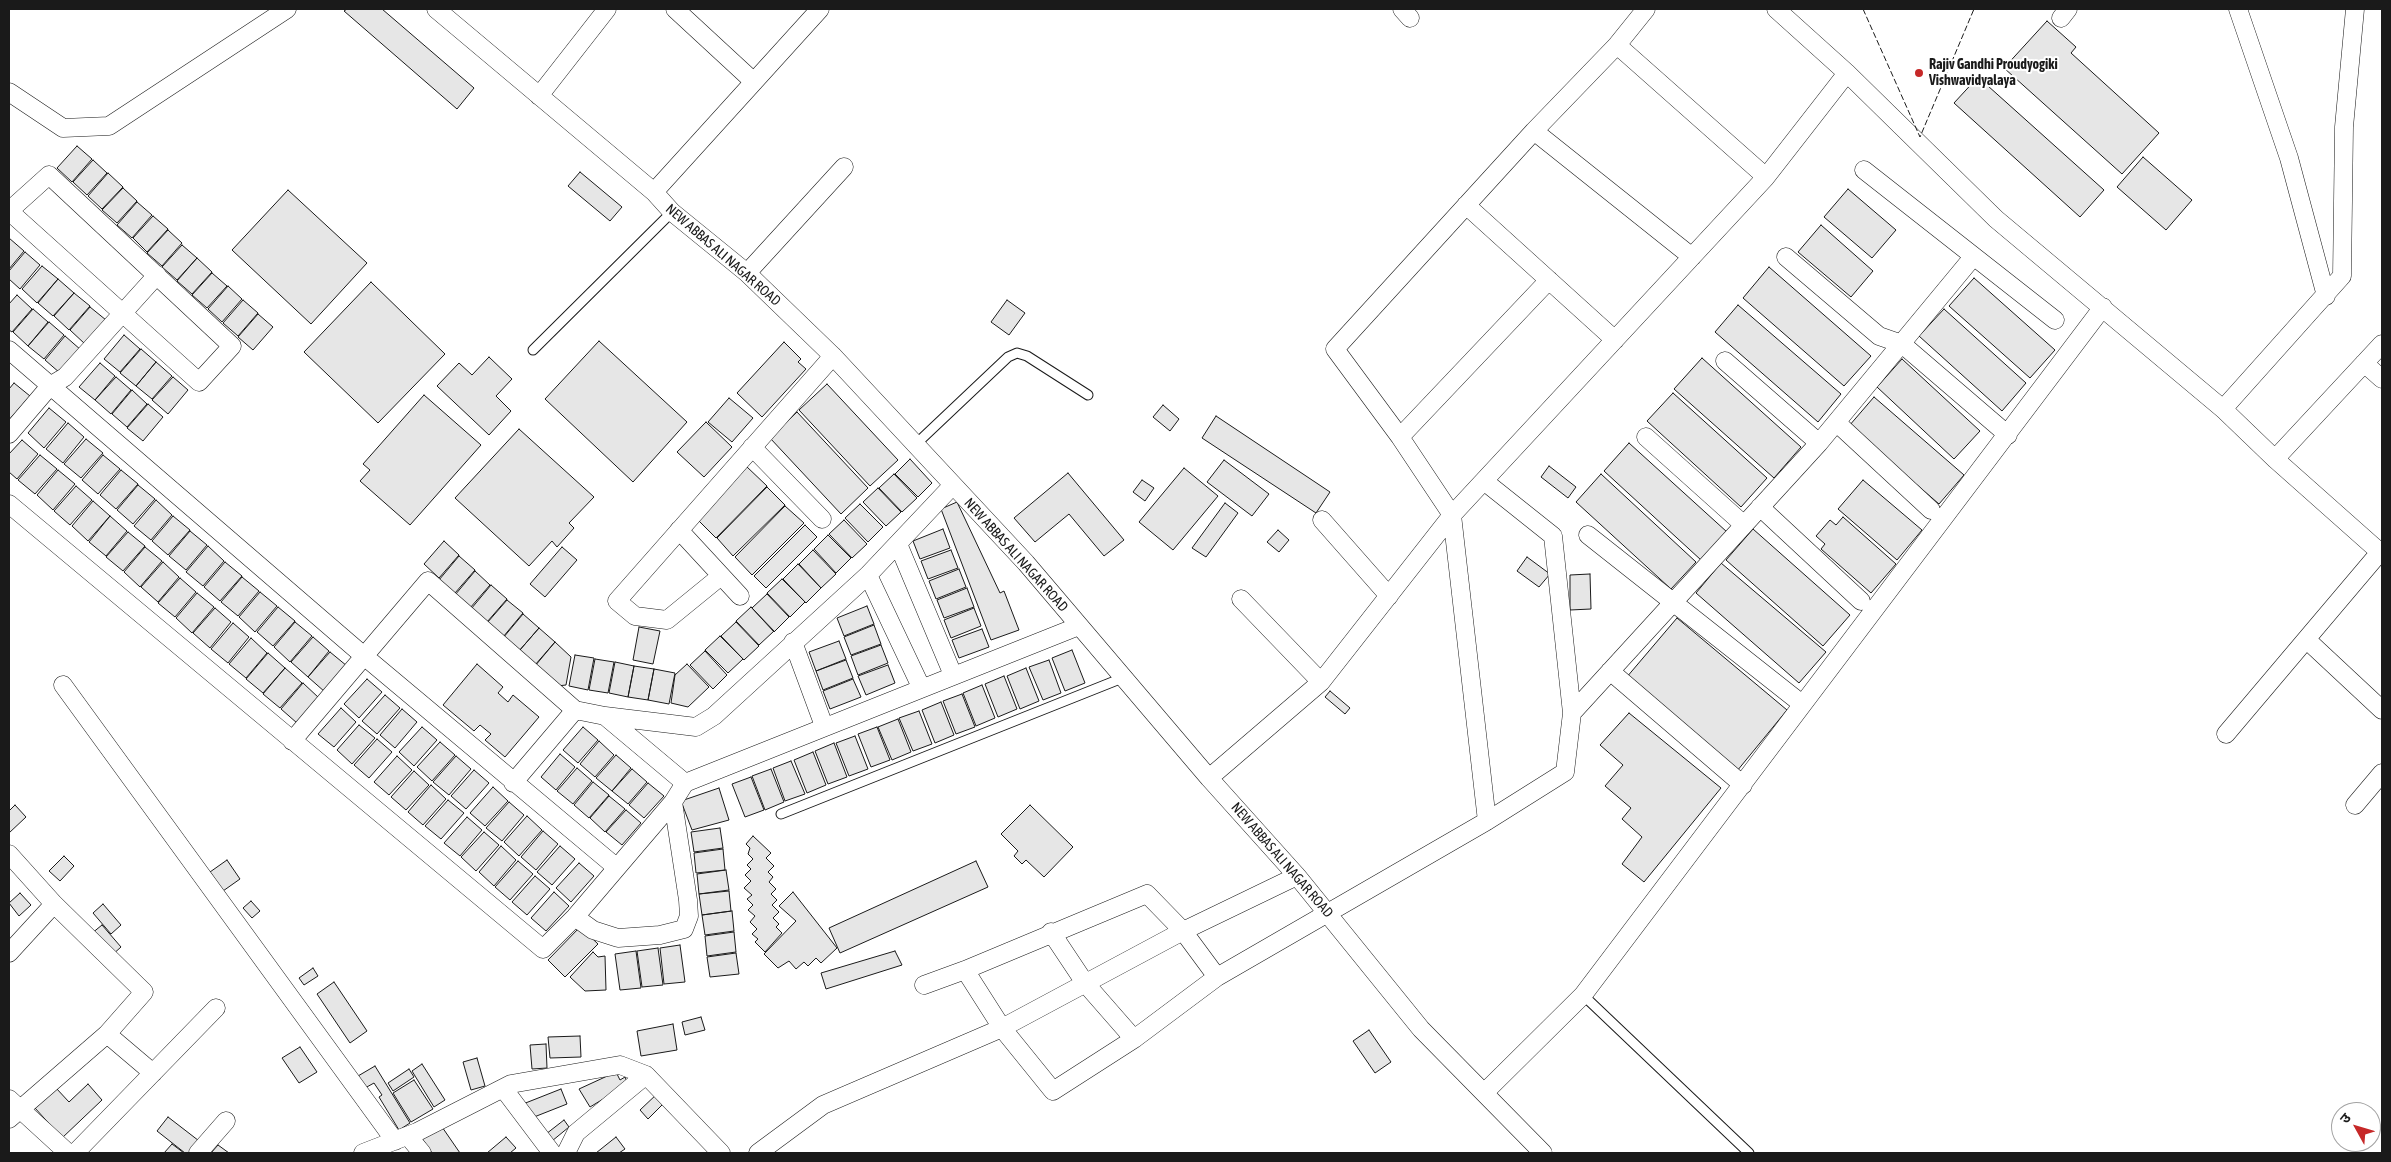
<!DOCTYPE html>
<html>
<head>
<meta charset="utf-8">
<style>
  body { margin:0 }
  #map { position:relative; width:2391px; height:1162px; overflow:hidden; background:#fff; font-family:"Asap Condensed","Noto Sans Devanagari",sans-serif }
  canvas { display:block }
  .frame { position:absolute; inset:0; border:10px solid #1a1a1a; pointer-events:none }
  .north { position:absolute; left:2331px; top:1102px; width:50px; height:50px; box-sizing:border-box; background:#fff; border:1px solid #a3a3a3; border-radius:50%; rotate:309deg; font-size:14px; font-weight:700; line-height:20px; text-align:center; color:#1a1a1a }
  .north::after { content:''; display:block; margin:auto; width:18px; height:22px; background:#c62828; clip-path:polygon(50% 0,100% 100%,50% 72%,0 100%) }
</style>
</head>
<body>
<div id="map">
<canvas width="2391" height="1162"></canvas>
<div class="frame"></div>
<div class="north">उ</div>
</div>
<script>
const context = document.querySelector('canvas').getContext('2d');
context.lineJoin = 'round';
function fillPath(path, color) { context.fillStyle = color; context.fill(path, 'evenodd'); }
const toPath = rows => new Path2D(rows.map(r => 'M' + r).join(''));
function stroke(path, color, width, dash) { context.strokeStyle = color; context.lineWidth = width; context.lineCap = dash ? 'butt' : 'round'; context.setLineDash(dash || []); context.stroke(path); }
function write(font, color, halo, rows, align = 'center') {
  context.font = font + ' "Asap Condensed",sans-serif'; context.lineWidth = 4; context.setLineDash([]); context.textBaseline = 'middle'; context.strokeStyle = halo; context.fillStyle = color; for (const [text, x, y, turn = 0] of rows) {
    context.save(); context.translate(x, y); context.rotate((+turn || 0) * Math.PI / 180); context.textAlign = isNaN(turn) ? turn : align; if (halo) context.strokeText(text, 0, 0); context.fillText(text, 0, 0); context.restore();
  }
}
const building = toPath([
  [347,9,382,9,474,88,457,109,344,11,347,9],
  [2047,21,2076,47,2071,53,2159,133,2122,174,2004,68,2047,21],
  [1978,77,2104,190,2080,217,1954,103,1978,77],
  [77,146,92,159,72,182,57,168,77,146],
  [2143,157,2192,200,2166,230,2117,187,2143,157],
  [93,160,107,173,87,195,73,182,93,160],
  [580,172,622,207,610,221,568,186,580,172],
  [108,173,123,187,102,209,88,196,108,173],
  [123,188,137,201,117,223,102,210,123,188],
  [1848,189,1896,230,1872,258,1824,217,1848,189],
  [288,190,367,263,311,324,232,250,288,190],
  [137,202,152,215,132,238,117,225,137,202],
  [153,216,168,229,147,252,133,238,153,216],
  [1821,225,1873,271,1851,297,1798,252,1821,225],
  [168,230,182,243,162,266,147,253,168,230],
  [9,238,24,251,9,269,9,238],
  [182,245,197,258,177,280,162,267,182,245],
  [25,252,40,265,20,289,9,279,9,271,25,252],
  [197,258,212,272,192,294,177,281,197,258],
  [42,266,58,279,37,303,22,289,42,266],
  [1769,267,1871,356,1844,386,1743,298,1769,267],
  [212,273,227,286,207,308,192,295,212,273],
  [1974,278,2055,350,2030,378,1949,306,1974,278],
  [58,279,74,293,53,316,38,303,58,279],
  [371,282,445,354,378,423,304,352,371,282],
  [228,286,242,299,222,322,208,309,228,286],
  [74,293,90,306,69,330,54,316,74,293],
  [17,295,32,309,12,332,9,330,9,304,17,295],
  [243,300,258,313,238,336,223,323,243,300],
  [1007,300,1025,313,1009,335,991,322,1007,300],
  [1738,305,1841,394,1818,422,1715,332,1738,305],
  [90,307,106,320,85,344,70,330,90,307],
  [33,309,48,322,28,346,13,332,33,309],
  [1944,309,2026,383,2002,411,1919,336,1944,309],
  [258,314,273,327,253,350,238,337,258,314],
  [49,322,64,335,44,359,28,346,49,322],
  [124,335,140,349,120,372,104,359,124,335],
  [65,336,81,350,60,373,45,360,65,336],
  [599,341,687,422,633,482,545,399,599,341],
  [784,342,801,359,798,362,806,369,762,417,737,393,784,342],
  [141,349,156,362,136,386,120,373,141,349],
  [489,357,512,379,496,396,511,411,489,435,437,386,459,363,472,375,489,357],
  [1702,358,1801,447,1774,478,1674,389,1702,358],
  [1902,359,1980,431,1954,459,1877,387,1902,359],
  [156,362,172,376,152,399,136,386,156,362],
  [100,363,115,376,95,400,79,387,100,363],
  [116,377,131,390,111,414,95,400,116,377],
  [173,377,188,390,168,414,152,400,173,377],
  [14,383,30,396,9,420,9,389,14,383],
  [827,384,898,460,870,486,799,410,827,384],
  [132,390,147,404,127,427,112,414,132,390],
  [1673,393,1767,478,1741,507,1647,421,1673,393],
  [424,395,481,445,410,525,360,481,370,470,363,464,424,395],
  [1874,397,1964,475,1939,504,1849,426,1874,397],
  [729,398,753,418,732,442,708,422,729,398],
  [148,404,163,417,143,441,127,428,148,404],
  [1163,405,1179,419,1170,431,1153,417,1163,405],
  [49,408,66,422,44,448,28,433,49,408],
  [797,412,868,488,841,514,770,438,797,412],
  [1216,416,1330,492,1316,513,1202,438,1216,416],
  [706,422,732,447,704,477,677,452,706,422],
  [68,423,84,437,63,463,46,449,68,423],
  [519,429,594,497,569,523,574,528,557,547,552,541,529,566,455,498,519,429],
  [86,439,103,453,81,478,64,464,86,439],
  [22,440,38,454,17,479,9,472,9,454,22,440],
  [1629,443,1727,532,1701,560,1604,471,1629,443],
  [40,455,57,469,35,494,18,480,40,455],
  [103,455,120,469,98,494,82,480,103,455],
  [910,459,932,483,918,497,895,474,910,459],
  [1224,460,1269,494,1252,516,1207,482,1224,460],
  [746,466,767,486,716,538,696,518,746,466],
  [1549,466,1576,487,1568,498,1541,477,1549,466],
  [1184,468,1218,496,1173,550,1139,522,1184,468],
  [58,470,75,484,53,510,37,495,58,470],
  [121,470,138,484,116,509,100,495,121,470],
  [1068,473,1124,540,1104,556,1069,514,1035,542,1014,518,1068,473],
  [894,474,917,498,902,512,879,488,894,474],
  [1601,474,1696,562,1671,589,1576,502,1601,474],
  [1142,480,1154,488,1145,501,1133,492,1142,480],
  [1863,480,1922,530,1897,560,1838,509,1863,480],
  [138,485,155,499,133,524,117,510,138,485],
  [76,486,92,500,70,525,54,511,76,486],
  [767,487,785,505,733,556,717,538,767,487],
  [878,488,901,512,886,526,863,502,878,488],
  [156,500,172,515,151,540,134,526,156,500],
  [93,501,110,516,88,541,72,526,93,501],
  [957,502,1000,593,1004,591,1019,630,991,640,941,509,957,502],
  [1225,503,1238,513,1206,557,1192,548,1225,503],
  [860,504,883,527,868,542,845,518,860,504],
  [785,506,804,523,752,575,735,557,785,506],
  [110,516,127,531,106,556,89,542,110,516],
  [173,516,190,530,168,555,152,541,173,516],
  [1843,517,1896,564,1871,593,1821,549,1825,544,1816,536,1830,520,1836,525,1843,517],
  [844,520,867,544,852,558,829,534,844,520],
  [805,525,817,537,766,588,754,576,805,525],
  [943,529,950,548,920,559,913,541,943,529],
  [1753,529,1850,615,1823,646,1726,560,1753,529],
  [1278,530,1289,540,1279,552,1267,542,1278,530],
  [190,531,207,545,186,570,169,556,190,531],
  [128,532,145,546,123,571,106,557,128,532],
  [828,535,851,558,836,573,814,549,828,535],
  [444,541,459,555,439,578,424,564,444,541],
  [208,546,224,561,203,586,186,572,208,546],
  [145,547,162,561,140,587,124,572,145,547],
  [562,547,577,560,545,597,530,584,562,547],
  [813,550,836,574,821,588,799,564,813,550],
  [951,550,958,568,928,579,921,561,951,550],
  [459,556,475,570,455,593,439,580,459,556],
  [1527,557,1550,574,1539,587,1517,571,1527,557],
  [163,562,179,577,158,602,141,587,163,562],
  [225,562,242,576,220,601,204,587,225,562],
  [1721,563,1826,652,1799,683,1696,593,1721,563],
  [798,564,821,588,806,603,783,579,798,564],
  [959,569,966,587,936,599,929,581,959,569],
  [475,571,490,585,470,608,455,595,475,571],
  [1590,574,1591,609,1570,610,1570,575,1590,574],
  [242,577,259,591,238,616,221,602,242,577],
  [180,578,196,592,175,617,158,603,180,578],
  [782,579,805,602,790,617,767,593,782,579],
  [491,585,507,599,487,622,471,609,491,585],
  [967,588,974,607,944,618,937,600,967,588],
  [260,592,277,606,255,632,239,617,260,592],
  [197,593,214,607,192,633,176,618,197,593],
  [767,594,789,617,774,632,752,608,767,594],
  [507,600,523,613,503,637,487,623,507,600],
  [867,606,874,624,844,636,837,618,867,606],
  [278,607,295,621,273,646,257,632,278,607],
  [751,607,774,631,759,645,736,621,751,607],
  [215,608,231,622,210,648,193,633,215,608],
  [974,608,981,626,951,638,944,620,974,608],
  [523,614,539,628,519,651,503,638,523,614],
  [1677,618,1787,710,1737,771,1626,678,1677,618],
  [295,622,312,636,290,662,274,647,295,622],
  [736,622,759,646,744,660,721,636,736,622],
  [233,623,249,637,228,663,211,649,233,623],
  [874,625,881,644,851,655,844,637,874,625],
  [639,627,660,631,653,664,633,660,639,627],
  [539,628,555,642,535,665,519,651,539,628],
  [982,629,989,647,959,658,952,640,982,629],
  [720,636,743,659,728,673,705,650,720,636],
  [313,637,329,651,308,677,291,662,313,637],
  [251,638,267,653,246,678,229,664,251,638],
  [839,641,846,659,816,671,809,652,839,641],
  [555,642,571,657,566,685,557,686,535,666,555,642],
  [881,645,888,663,858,675,851,656,881,645],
  [1072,650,1085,683,1065,691,1052,658,1072,650],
  [705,651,727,675,713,689,690,665,705,651],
  [330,652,347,666,325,692,308,677,330,652],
  [268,653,285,668,263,693,246,679,268,653],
  [575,655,594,658,588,690,569,686,575,655],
  [595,659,614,662,608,693,589,690,595,659],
  [846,660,853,678,823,690,816,671,846,660],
  [1049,660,1061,693,1043,700,1029,667,1049,660],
  [615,662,634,666,628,697,609,693,615,662],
  [477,664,503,687,498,693,508,702,513,695,539,717,505,757,485,740,491,734,480,725,474,731,443,705,477,664],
  [687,664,709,687,688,707,671,703,675,675,687,664],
  [888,665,895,683,866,695,858,676,888,665],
  [634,666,654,669,648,700,628,697,634,666],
  [285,668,302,683,280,708,263,694,285,668],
  [1026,668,1039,701,1020,709,1007,676,1026,668],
  [654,669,675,673,669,704,648,700,654,669],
  [1004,676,1017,709,998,717,985,684,1004,676],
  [367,679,382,692,359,718,344,704,367,679],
  [853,679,861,697,830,709,823,691,853,679],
  [303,683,319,698,297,723,281,709,303,683],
  [982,685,995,718,976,726,963,693,982,685],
  [1330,691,1350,708,1345,714,1325,697,1330,691],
  [962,694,975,727,956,734,943,701,962,694],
  [385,695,400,708,377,734,362,721,385,695],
  [941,702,954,735,935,743,922,710,941,702],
  [341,708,356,722,334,747,318,734,341,708],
  [402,709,417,722,395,748,380,735,402,709],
  [919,711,932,744,913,751,899,718,919,711],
  [1629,713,1721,788,1644,882,1622,864,1642,837,1622,819,1631,808,1605,786,1623,765,1600,745,1629,713],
  [898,719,911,752,892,760,878,727,898,719],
  [359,725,375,738,352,764,337,750,359,725],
  [422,727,437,740,414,766,399,752,422,727],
  [583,727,598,740,578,763,563,750,583,727],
  [877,727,890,760,871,767,858,734,877,727],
  [855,736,868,769,849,776,836,743,855,736],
  [377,739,392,752,369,778,354,765,377,739],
  [599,741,614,755,595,777,580,764,599,741],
  [440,742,455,755,432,781,417,767,440,742],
  [834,743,847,777,828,784,815,751,834,743],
  [813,752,826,785,807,793,794,760,813,752],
  [560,754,575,767,556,790,541,777,560,754],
  [616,755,631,768,612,791,596,778,616,755],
  [397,756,412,770,389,795,374,782,397,756],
  [456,756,471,769,449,795,433,782,456,756],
  [791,761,805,794,785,801,773,768,791,761],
  [577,768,592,781,573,804,557,791,577,768],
  [632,769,647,782,628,804,612,791,632,769],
  [771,769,784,802,765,810,752,776,771,769],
  [474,770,489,783,466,809,451,796,474,770],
  [414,771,429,785,406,810,391,797,414,771],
  [751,777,764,810,745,817,732,784,751,777],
  [593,782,609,795,589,818,574,805,593,782],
  [648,783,664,796,644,818,629,805,648,783],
  [431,785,446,799,423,825,408,812,431,785],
  [493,787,508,801,485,826,470,813,493,787],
  [719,788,729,820,692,830,681,801,719,788],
  [609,796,625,809,605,832,590,818,609,796],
  [448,800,464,813,441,839,425,826,448,800],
  [509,802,524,815,502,841,486,828,509,802],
  [15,805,26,817,9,833,9,811,15,805],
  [1030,805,1073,847,1044,877,1026,860,1022,864,1014,856,1018,851,1001,834,1030,805],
  [626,810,641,823,622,845,606,832,626,810],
  [527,816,542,830,519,856,504,842,527,816],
  [467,817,482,830,460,856,444,843,467,817],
  [720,828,723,848,694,852,691,832,720,828],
  [543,831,558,844,536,870,521,857,543,831],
  [484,832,499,845,476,871,461,857,484,832],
  [753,836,771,853,766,858,774,866,768,872,773,877,769,882,776,889,771,894,777,900,772,905,779,912,773,918,779,924,776,927,782,933,765,952,755,942,758,939,752,934,757,929,750,922,755,916,748,910,753,905,747,899,752,895,744,888,751,881,745,875,751,869,747,865,753,859,748,854,750,848,746,844,753,836],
  [501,846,516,860,494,886,479,872,501,846],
  [560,846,575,859,552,885,537,872,560,846],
  [723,849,725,870,696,873,694,853,723,849],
  [64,856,74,866,60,881,49,871,64,856],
  [227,860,240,879,223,891,210,872,227,860],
  [518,861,533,874,510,900,495,887,518,861],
  [976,861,988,887,840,953,829,928,976,861],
  [579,863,594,876,571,902,556,888,579,863],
  [726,870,729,890,699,894,697,874,726,870],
  [535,876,550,889,527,915,512,902,535,876],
  [729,891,731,911,702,915,699,894,729,891],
  [554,892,569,906,546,931,531,918,554,892],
  [793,892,837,948,821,963,816,958,808,966,804,962,796,969,789,961,778,968,764,954,796,921,779,906,793,892],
  [20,893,31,905,19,916,9,903,20,893],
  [251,901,260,911,252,918,243,908,251,901],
  [103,904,121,925,111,934,93,913,103,904],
  [732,911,734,931,705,935,702,915,732,911],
  [102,925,121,947,111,956,91,934,102,925],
  [580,927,598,944,565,977,548,960,580,927],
  [734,932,736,952,707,956,705,936,734,932],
  [680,945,685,982,664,984,660,948,680,945],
  [658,948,663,985,642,987,637,951,658,948],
  [636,951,641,988,620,990,615,954,636,951],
  [895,951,902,965,826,989,821,973,895,951],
  [593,952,598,957,605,956,606,990,585,991,570,977,593,952],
  [736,953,739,974,710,977,707,957,736,953],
  [313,968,318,976,304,985,299,978,313,968],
  [334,982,367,1031,350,1043,317,994,334,982],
  [701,1017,705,1030,685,1035,682,1022,701,1017],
  [673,1024,677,1050,641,1056,637,1031,673,1024],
  [1369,1030,1391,1062,1375,1073,1353,1041,1369,1030],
  [580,1036,581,1057,550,1058,548,1037,580,1036],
  [546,1044,547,1068,532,1069,530,1045,546,1044],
  [300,1047,317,1072,299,1083,282,1058,300,1047],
  [477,1058,485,1086,471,1090,463,1062,477,1058],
  [422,1064,445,1100,434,1107,412,1071,422,1064],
  [375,1066,410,1123,399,1130,379,1097,382,1095,374,1083,365,1088,358,1076,375,1066],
  [409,1069,414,1077,393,1091,388,1083,409,1069],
  [616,1072,620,1080,625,1077,628,1084,590,1107,579,1089,616,1072],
  [414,1080,433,1109,411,1122,393,1093,414,1080],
  [88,1084,102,1100,62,1138,35,1108,56,1088,69,1102,88,1084],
  [561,1089,567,1104,529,1119,523,1104,561,1089],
  [658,1093,666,1101,648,1119,640,1110,658,1093],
  [168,1117,203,1144,196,1153,185,1153,157,1131,168,1117],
  [564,1120,569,1127,552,1141,546,1134,564,1120],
  [440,1124,460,1153,432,1153,421,1137,440,1124],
  [506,1137,516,1148,510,1153,487,1153,506,1137],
  [616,1137,625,1149,619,1153,596,1153,616,1137],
  [172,1144,184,1153,164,1153,172,1144],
  [218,1145,229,1153,211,1153,218,1145]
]);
fillPath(building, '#e6e6e6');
stroke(building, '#1a1a1a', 1);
const service = toPath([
  [533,350,672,212],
  [915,445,1008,357,1017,353,1027,356,1088,395],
  [781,814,1125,677],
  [1583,995,1749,1153]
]);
const minor = toPath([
  [436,9,654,192,672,212,747,273,833,356,1026,563,1209,778,1297,876,1421,1029,1543,1153],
  [675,9,754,82],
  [1402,9,1410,18],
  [1776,9,1847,73,1996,219,2223,409,2275,459,2382,554],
  [2238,9,2289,158,2326,296],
  [2061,18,2068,9],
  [1617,45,1766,177],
  [9,92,63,128,109,126,287,9],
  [539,96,607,9],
  [1534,131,1692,257],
  [1864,170,2055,320],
  [49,175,232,346,199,382,9,211,49,175],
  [654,192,820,9],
  [1466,205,1615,340],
  [1786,257,1879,336,1902,344,2008,435],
  [747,273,844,167],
  [9,350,364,656,616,867],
  [1725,361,1819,443],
  [2364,363,2382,379],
  [2223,409,2342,276,2344,127,2355,9],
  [1837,423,1931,510],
  [9,434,50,386,65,377,157,275],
  [1400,437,1549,280],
  [1646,437,1743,524],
  [752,447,822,519],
  [2275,459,2382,344],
  [9,504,543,949,575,917,673,802,685,783],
  [1760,507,1861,601],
  [1322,520,1389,596],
  [679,530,740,596],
  [1588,535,1802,704],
  [898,544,953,675],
  [868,575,921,687],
  [721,576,667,620,635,616,617,601,833,356],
  [1241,599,1321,682],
  [2307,640,2382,710],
  [793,642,824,726],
  [1610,671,1743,785],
  [63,685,395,1141],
  [1572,713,1819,443,1973,257],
  [605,716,696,727,714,716,868,575,953,485],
  [2226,734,2380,552],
  [292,741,428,581,575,710,605,716,685,783,1079,626],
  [1209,778,1321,682,1452,515,1766,177,1847,73],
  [513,783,575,710],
  [2355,805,2382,773],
  [1487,821,1452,515,1400,437,1335,349,1534,131,1617,45,1646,9],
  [9,854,54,904,144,992,107,1034,9,1119],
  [575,917,593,930,618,938,660,935,684,929,689,916,688,900,673,802],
  [1051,932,1085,983,1134,1039],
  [9,953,54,904],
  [965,970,1002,1028,1053,1091,1134,1039,1217,977,1487,821,1565,772,1572,713,1553,536,1484,481],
  [924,985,965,970,1147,894,1183,931,1217,977],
  [107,1034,153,1073],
  [503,1088,552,1153],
  [1484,1093,1583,995,2103,307],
  [9,1099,68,1153],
  [408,1136,422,1153],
  [75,1153,216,1008],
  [198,1153,226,1121],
  [363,1153,417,1132,511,1084,620,1065,646,1075,721,1153],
  [566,1153,576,1133,646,1075],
  [758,1153,823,1105,1002,1028,1183,931,1297,876]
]);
stroke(service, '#1a1a1a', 11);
stroke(minor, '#1a1a1a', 19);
stroke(service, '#fff', 9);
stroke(minor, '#fff', 18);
stroke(toPath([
  [1863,9,1920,137,1974,9]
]), '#1a1a1a', 1, [6, 2.5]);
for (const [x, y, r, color] of [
  [1919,73,5,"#c62828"]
]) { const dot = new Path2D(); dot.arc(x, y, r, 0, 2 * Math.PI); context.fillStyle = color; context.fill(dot); stroke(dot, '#fff', 2); }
write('bold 14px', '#1a1a1a', '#fff', [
  ["Rajiv Gandhi Proudyogiki",1929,65],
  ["Vishwavidyalaya",1929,81]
], 'left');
write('14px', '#1a1a1a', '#fff', [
  ["NEW ABBAS ALI NAGAR ROAD",723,255,41],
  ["NEW ABBAS ALI NAGAR ROAD",1016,555,48],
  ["NEW ABBAS ALI NAGAR ROAD",1282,860,49]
]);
</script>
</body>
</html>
